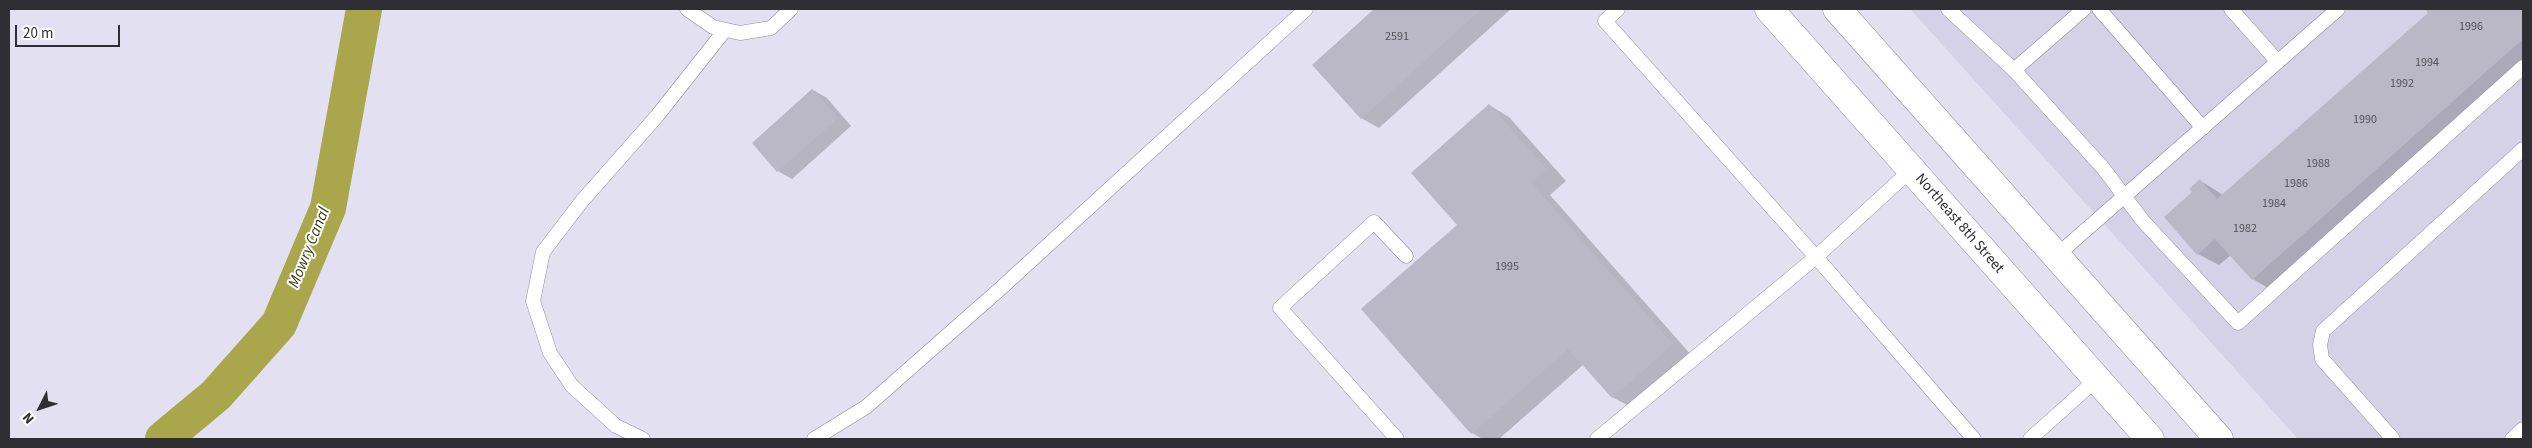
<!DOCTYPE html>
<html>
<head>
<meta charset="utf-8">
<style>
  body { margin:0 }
  #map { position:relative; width:2532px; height:448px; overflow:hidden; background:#e3e1f1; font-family:"Source Sans 3",sans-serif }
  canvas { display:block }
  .frame { position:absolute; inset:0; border:10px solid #2f2e34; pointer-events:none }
  .north { position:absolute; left:15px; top:383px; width:50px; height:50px; -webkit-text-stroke:4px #fff; paint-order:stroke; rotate:229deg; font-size:14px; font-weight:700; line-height:20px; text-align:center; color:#2f2e34 }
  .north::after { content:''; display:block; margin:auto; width:18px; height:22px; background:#2f2e34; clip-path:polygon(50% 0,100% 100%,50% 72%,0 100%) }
  .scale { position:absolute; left:15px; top:25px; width:105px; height:22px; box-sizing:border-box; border:2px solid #2f2e34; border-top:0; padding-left:6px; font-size:15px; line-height:18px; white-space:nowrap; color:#2f2e34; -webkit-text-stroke:4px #fff; paint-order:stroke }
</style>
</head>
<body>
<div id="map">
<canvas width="2532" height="448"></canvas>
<div class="frame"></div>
<div class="north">N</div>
<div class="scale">20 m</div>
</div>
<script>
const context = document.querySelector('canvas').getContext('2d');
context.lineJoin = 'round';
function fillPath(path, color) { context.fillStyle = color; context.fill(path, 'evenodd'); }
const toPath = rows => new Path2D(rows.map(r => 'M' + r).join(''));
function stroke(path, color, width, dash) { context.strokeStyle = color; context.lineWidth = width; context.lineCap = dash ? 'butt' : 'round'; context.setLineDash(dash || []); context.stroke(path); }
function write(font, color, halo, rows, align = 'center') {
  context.font = font + ' "Source Sans 3",sans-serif'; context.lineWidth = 4; context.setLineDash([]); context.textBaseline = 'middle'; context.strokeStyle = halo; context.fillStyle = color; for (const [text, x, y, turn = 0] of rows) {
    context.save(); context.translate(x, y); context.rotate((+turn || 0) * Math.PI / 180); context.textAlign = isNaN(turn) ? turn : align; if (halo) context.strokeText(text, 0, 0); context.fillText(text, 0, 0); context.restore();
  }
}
fillPath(toPath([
  [1910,9,2523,9,2523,439,2298,439]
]), '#d5d2e8');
fillPath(toPath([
  [1376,9,1511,9,1379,128,1361,118,1314,65],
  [2427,9,2523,9,2523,69,2273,291,2253,279,2231,255,2219,265,2198,254,2193,192,2201,181,2223,195,2430,13],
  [813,90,827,98,851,126,792,179,778,171],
  [1489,105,1509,117,1566,181,1550,195,1692,356,1633,408,1612,397,1584,364,1499,439,1483,439,1472,433,1363,309,1458,225]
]), '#0003');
stroke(toPath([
  [163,439,216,395,279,324,328,208,364,9]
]), '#a9a64b', 36);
fillPath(toPath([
  [1374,9,1481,9,1361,119,1312,65],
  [2425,9,2523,9,2523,39,2252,280,2215,239,2197,255,2164,217,2192,192,2189,189,2200,179,2217,199,2428,13],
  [812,89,838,118,777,172,752,143],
  [1489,104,1546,169,1531,183,1673,344,1612,398,1568,349,1471,434,1361,309,1457,225,1411,173]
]), '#bab8c7');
const lane = toPath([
  [687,9,713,27,740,33,771,28,791,9],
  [1618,9,1605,21,1816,257,1974,439],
  [1948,9,2014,70,2103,168,2143,221,2238,323,2523,67],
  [2099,9,2203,128],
  [2231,9,2278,62],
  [2014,70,2084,9],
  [2056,256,2338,9],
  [643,439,616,426,572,386,550,353,533,301,543,252,582,201,657,116,725,30],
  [814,439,866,407,1000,289,1306,9],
  [1397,439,1280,308,1374,222,1406,256],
  [1597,439,1816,257,1911,170],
  [2030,439,2097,379],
  [2393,439,2322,359,2320,345,2323,331,2523,149],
  [2512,439,2523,429]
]);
const secondary = toPath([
  [1769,9,2150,439],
  [1837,9,2219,439]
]);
stroke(lane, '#8c8a98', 15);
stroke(secondary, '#8c8a98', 29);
stroke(lane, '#fff', 14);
stroke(secondary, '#fff', 28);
write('12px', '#525059', null, [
  ["1996",2471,27],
  ["2591",1397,37],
  ["1994",2427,63],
  ["1992",2402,84],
  ["1990",2365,120],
  ["1988",2318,164],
  ["1986",2296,184],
  ["1984",2274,204],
  ["1982",2245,229],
  ["1995",1507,267]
]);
write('15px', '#2f2e34', '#fff', [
  ["Northeast 8th Street",1959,224,49]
]);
write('italic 16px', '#393811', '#fff', [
  ["Mowry Canal",310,248,-68]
]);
</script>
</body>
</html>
